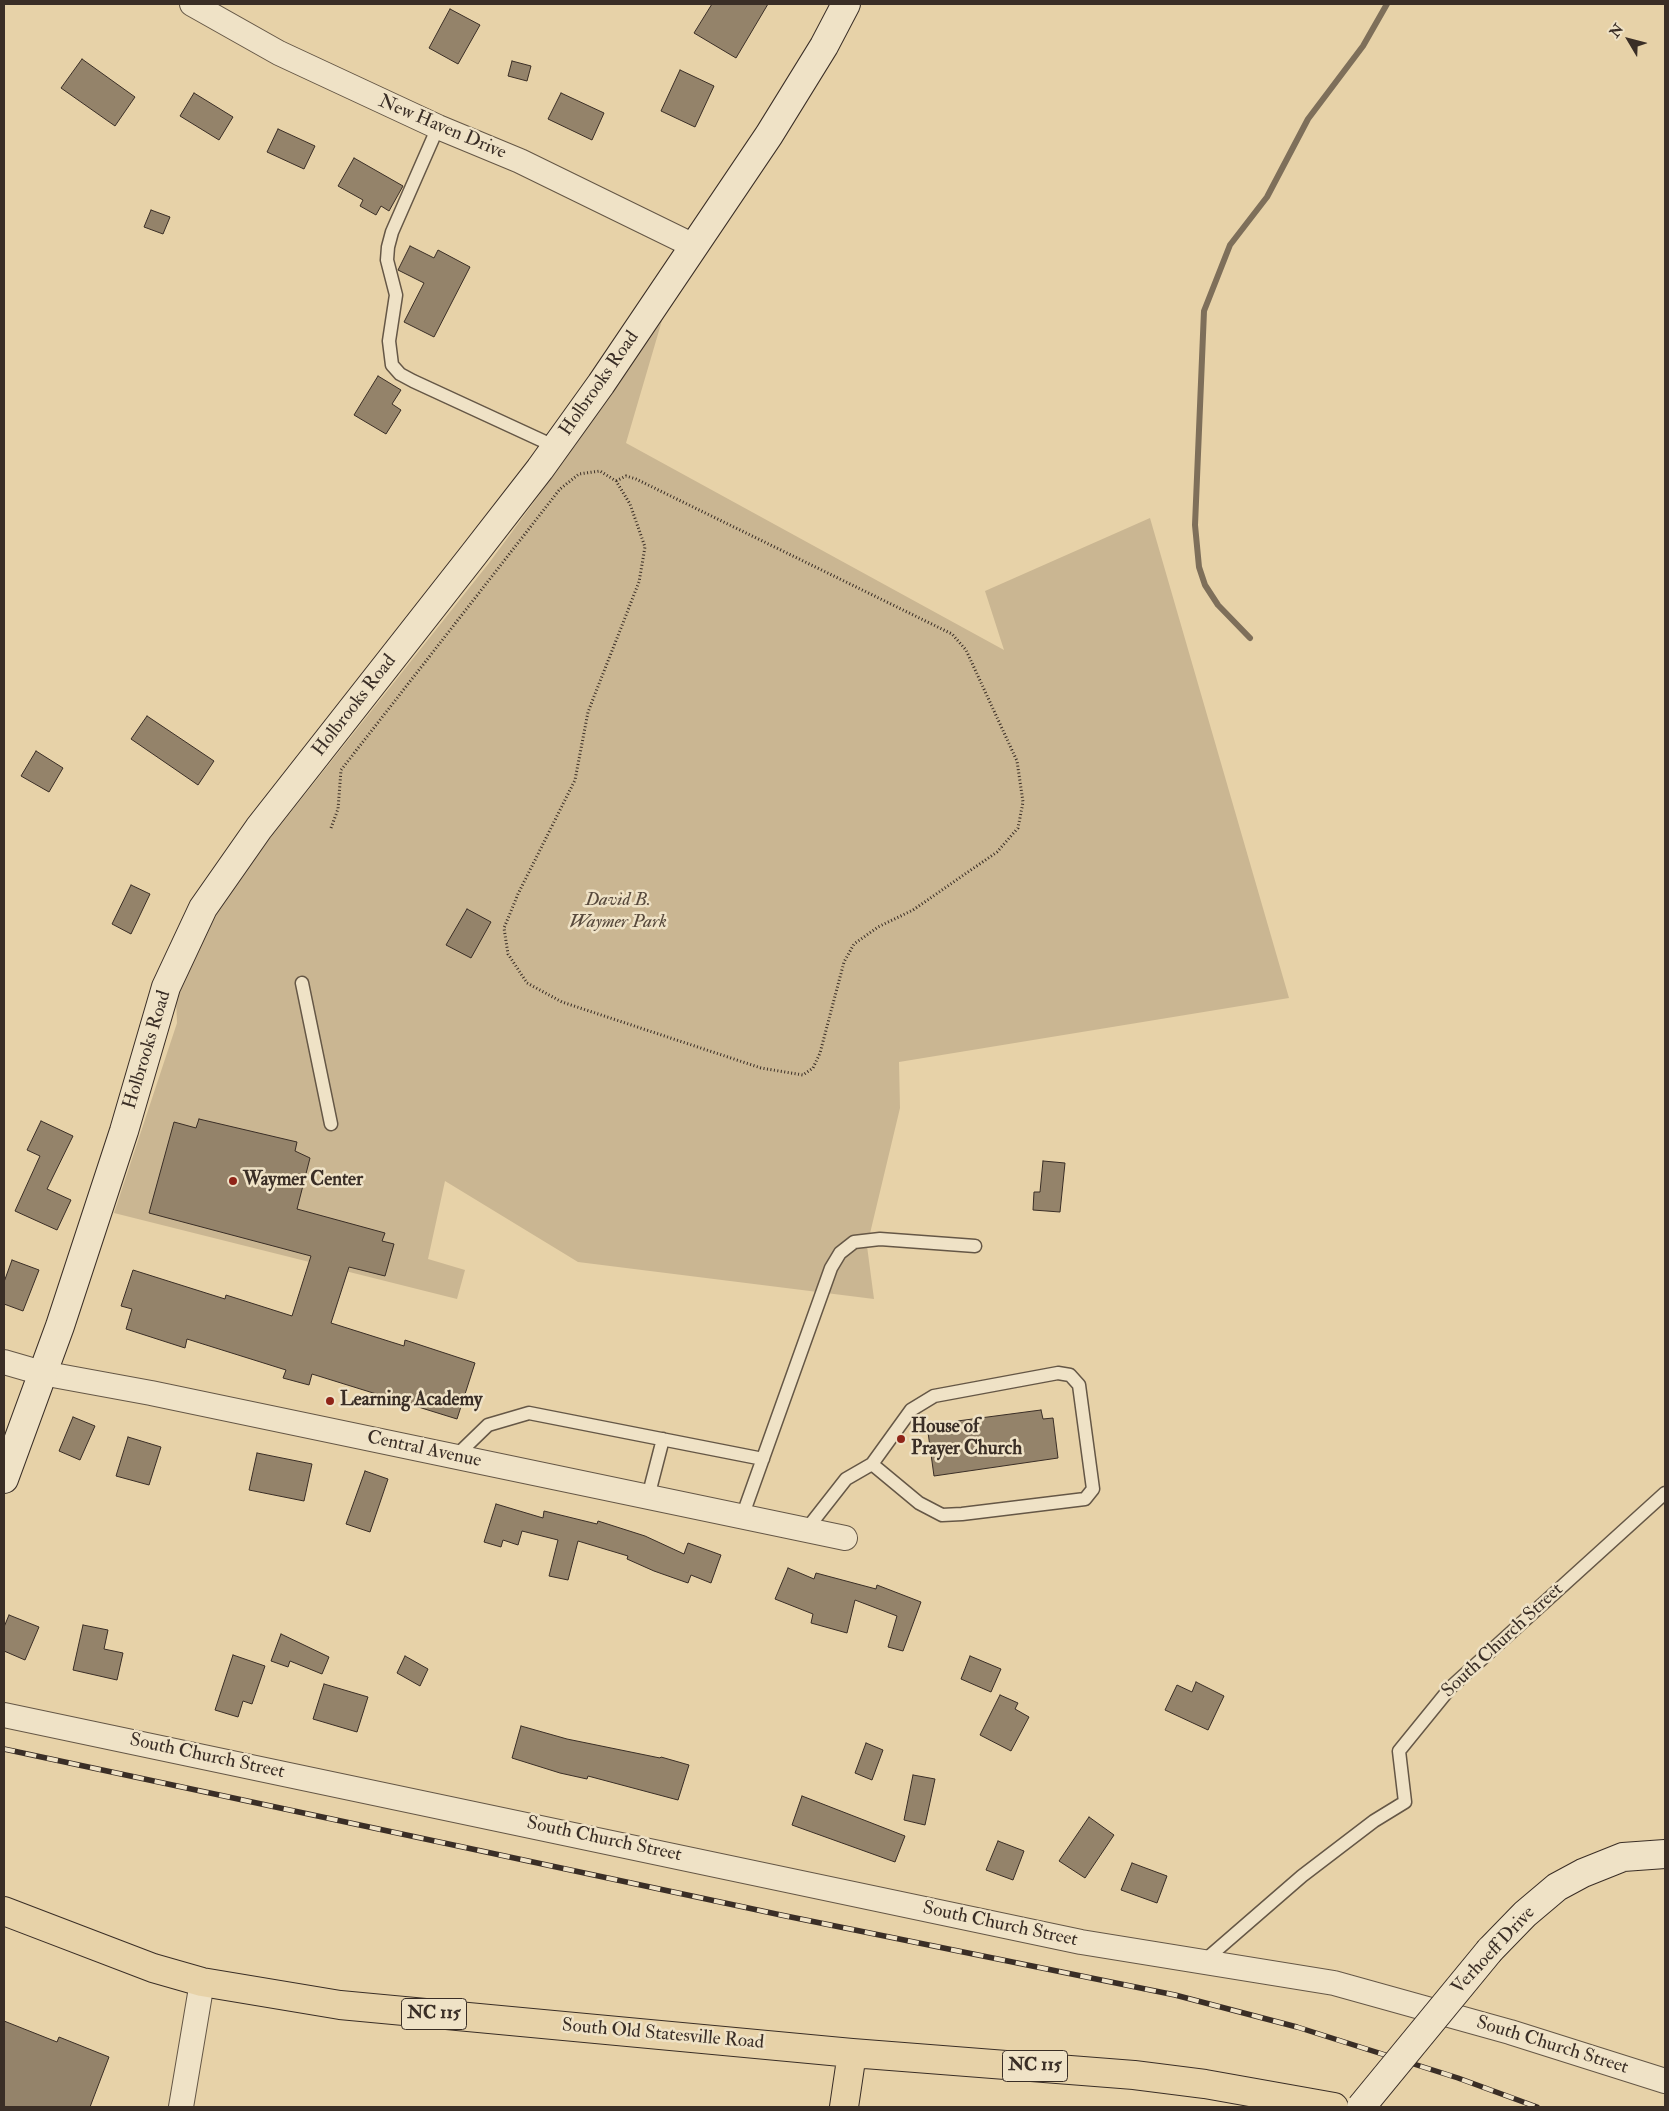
<!DOCTYPE html>
<html>
<head>
<meta charset="utf-8">
<style>
  body { margin:0 }
  #map { position:relative; width:1669px; height:2111px; overflow:hidden; background:#e7d2a8; font-family:"IM FELL Double Pica",serif }
  canvas { display:block }
  .frame { position:absolute; inset:0; border:5px solid #3a2e26; pointer-events:none }
  .north { position:absolute; left:1604px; top:15px; width:50px; height:50px; -webkit-text-stroke:4px #efe2c6; paint-order:stroke; rotate:307deg; font-size:14px; font-weight:700; line-height:20px; text-align:center; color:#3a2e26 }
  .north::after { content:''; display:block; margin:auto; width:18px; height:22px; background:#3a2e26; clip-path:polygon(50% 0,100% 100%,50% 72%,0 100%) }
</style>
</head>
<body>
<div id="map">
<canvas width="1669" height="2111"></canvas>
<div class="frame"></div>
<div class="north">N</div>
</div>
<script>
const context = document.querySelector('canvas').getContext('2d');
context.lineJoin = 'round';
function fillPath(path, color) { context.fillStyle = color; context.fill(path, 'evenodd'); }
const toPath = rows => new Path2D(rows.map(r => 'M' + r).join(''));
function stroke(path, color, width, dash) { context.strokeStyle = color; context.lineWidth = width; context.lineCap = dash ? 'butt' : 'round'; context.setLineDash(dash || []); context.stroke(path); }
function write(font, color, halo, rows, align = 'center') {
  context.font = font + ' "IM FELL Double Pica",serif'; context.lineWidth = 5; context.setLineDash([]); context.textBaseline = 'middle'; context.strokeStyle = halo; context.fillStyle = color; for (const [text, x, y, turn = 0] of rows) {
    context.save(); context.translate(x, y); context.rotate((+turn || 0) * Math.PI / 180); context.textAlign = isNaN(turn) ? turn : align; if (halo) context.strokeText(text, 0, 0); context.fillText(text, 0, 0); context.restore();
  }
}
fillPath(toPath([
  [663,317,626,443,1004,650,985,591,1150,518,1289,998,899,1062,900,1108,867,1246,874,1299,578,1262,445,1181,428,1259,465,1270,457,1299,114,1213,177,1023,176,997,219,908,267,842,489,563,565,460]
]), '#cab692');
stroke(toPath([
  [1250,638,1218,605,1205,585,1199,567,1195,525,1204,311,1230,245,1267,197,1308,119,1363,46,1387,4]
]), '#7e6f5a', 6);
const building = toPath([
  [712,4,768,4,736,58,694,33,712,4],
  [450,9,480,25,458,64,429,48,450,9],
  [82,59,135,97,115,126,61,88,82,59],
  [512,61,531,66,527,81,508,76,512,61],
  [680,70,714,86,695,127,661,111,680,70],
  [194,93,233,117,219,140,180,116,194,93],
  [561,93,604,113,592,140,548,119,561,93],
  [278,129,315,146,304,169,267,152,278,129],
  [354,158,403,186,389,211,381,206,376,215,360,206,363,200,338,186,354,158],
  [151,210,170,217,163,234,144,227,151,210],
  [410,246,434,258,438,250,470,267,434,337,404,322,424,283,398,270,410,246],
  [378,376,401,390,392,404,401,410,386,434,354,415,378,376],
  [147,716,214,761,198,785,131,739,147,716],
  [36,751,63,768,49,792,21,776,36,751],
  [131,885,150,894,131,934,112,924,131,885],
  [467,909,491,922,471,958,446,945,467,909],
  [199,1119,297,1142,295,1151,310,1158,297,1209,385,1233,382,1241,394,1244,385,1276,349,1267,331,1323,404,1346,405,1340,475,1363,457,1419,312,1374,309,1385,283,1378,286,1370,187,1339,185,1348,126,1329,132,1309,121,1306,133,1270,225,1299,226,1295,292,1316,311,1256,149,1213,174,1122,196,1128,199,1119],
  [41,1121,73,1136,47,1189,71,1200,57,1230,15,1211,40,1156,27,1150,41,1121],
  [1043,1161,1065,1163,1060,1212,1033,1210,1034,1192,1040,1192,1043,1161],
  [12,1260,39,1270,23,1311,4,1304,4,1282,12,1260],
  [1041,1410,1043,1419,1053,1418,1058,1458,934,1476,927,1425,1041,1410],
  [73,1417,95,1426,80,1460,59,1451,73,1417],
  [128,1437,161,1447,149,1485,116,1476,128,1437],
  [257,1453,312,1464,304,1501,249,1490,257,1453],
  [365,1471,388,1479,370,1532,346,1524,365,1471],
  [496,1504,543,1518,544,1511,597,1524,598,1521,645,1536,684,1554,688,1543,721,1555,711,1583,691,1575,688,1583,654,1571,627,1559,628,1556,578,1541,568,1580,549,1576,558,1540,522,1531,518,1545,503,1540,501,1547,484,1542,496,1504],
  [788,1568,814,1579,816,1573,876,1589,877,1585,921,1602,903,1651,888,1647,897,1616,855,1600,847,1633,811,1623,813,1614,775,1599,788,1568],
  [9,1615,39,1627,25,1660,4,1651,4,1627,9,1615],
  [83,1625,108,1630,104,1649,123,1653,117,1680,73,1670,83,1625],
  [281,1634,329,1657,322,1674,290,1661,288,1667,271,1661,281,1634],
  [233,1655,265,1666,252,1704,243,1701,238,1717,215,1710,233,1655],
  [405,1656,428,1669,420,1686,397,1673,405,1656],
  [970,1656,1001,1669,991,1692,961,1679,970,1656],
  [1196,1682,1224,1696,1208,1730,1165,1710,1177,1685,1192,1692,1196,1682],
  [324,1684,368,1697,357,1732,313,1719,324,1684],
  [1000,1695,1018,1703,1015,1709,1029,1717,1011,1751,980,1735,1000,1695],
  [521,1726,567,1739,660,1758,661,1757,689,1765,678,1800,588,1776,587,1779,560,1773,512,1758,521,1726],
  [866,1743,883,1750,872,1780,855,1773,866,1743],
  [913,1775,935,1779,925,1825,904,1820,913,1775],
  [802,1796,905,1836,895,1862,792,1825,802,1796],
  [1089,1817,1114,1835,1085,1878,1059,1861,1089,1817],
  [998,1841,1024,1851,1013,1880,986,1870,998,1841],
  [1132,1863,1167,1876,1157,1903,1121,1890,1132,1863],
  [4,2021,57,2042,59,2037,109,2057,90,2107,4,2107,4,2021]
]);
fillPath(building, '#94836a');
stroke(building, '#3a2e26', 1);
const lane = toPath([
  [438,127,392,232,388,247,387,260,396,295,389,341,392,365,400,374,413,381,556,447],
  [302,983,331,1124],
  [455,1457,488,1425,529,1413,763,1459],
  [648,1497,663,1439],
  [742,1517,831,1268,840,1253,854,1242,880,1239,975,1246],
  [806,1530,846,1479,872,1464,911,1410,934,1396,1058,1373,1070,1375,1079,1385,1093,1489,1085,1499,962,1514,942,1515,919,1503,872,1464],
  [1204,1961,1302,1876,1374,1821,1405,1802,1399,1751,1451,1687,1665,1493]
]);
const street = toPath([
  [192,4,279,53,438,127,520,161,694,246],
  [4,1362,42,1373,151,1393,845,1538],
  [4,1715,1081,1942,1334,1983,1510,2032,1665,2081],
  [181,2107,202,1982]
]);
const secondary = toPath([
  [4,1479,60,1326,124,1131,166,987,203,908,259,828,474,554,540,469,601,384,769,135,824,46,846,4],
  [1490,1950,1525,1914,1557,1887,1583,1873,1623,1857,1665,1854]
]);
const primary = toPath([
  [4,1911,153,1968,202,1982,340,2005,852,2053,1134,2075,1205,2084,1334,2107],
  [844,2107,852,2053]
]);
stroke(lane, '#655746', 15);
stroke(street, '#655746', 26);
stroke(secondary, '#3a2e26', 30);
stroke(primary, '#3a2e26', 30);
stroke(toPath([
  [331,828,338,809,341,770,560,489,579,474,600,471,616,481,630,504,645,547,639,582,588,712,575,780,518,894,504,928,508,954,527,983,562,1002,761,1068,803,1075,813,1068,820,1053,844,962,854,944,878,927,913,910,997,852,1018,828,1023,802,1017,761,966,650,952,634,636,479,626,476,616,481]
]), '#3a2e26', 3, [1, 2.5]);
stroke(lane, '#efe2c6', 12);
stroke(street, '#efe2c6', 24);
stroke(secondary, '#efe2c6', 28);
stroke(primary, '#e7d2a8', 28);
const rail = toPath([
  [4,1749,781,1915,1175,1995,1297,2027,1458,2078,1537,2107]
]);
stroke(rail, '#3a2e26', 5.5);
stroke(rail, '#efe2c6', 4, [11]);
const secondaryBridge = toPath([
  [1361,2107,1490,1950]
]);
stroke(secondaryBridge, '#3a2e26', 30, []);
stroke(secondaryBridge, '#efe2c6', 28);
for (const [x, y, r, color] of [
  [233,1181,5,"#8f2418"],
  [330,1401,5,"#8f2418"],
  [901,1439,5,"#8f2418"]
]) { const dot = new Path2D(); dot.arc(x, y, r, 0, 2 * Math.PI); context.fillStyle = color; context.fill(dot); stroke(dot, '#efe2c6', 2); }
for (const [x, y, w] of [
  [434,2014,65],
  [1035,2066,65]
]) { const box = new Path2D(); box.roundRect(x - w / 2, y - 15.5, w, 31, 4); context.fillStyle = '#efe2c6'; context.fill(box); stroke(box, '#3a2e26', 1); }
write('bold 18px', '#3a2e26', null, [
  ["NC 115",434,2014],
  ["NC 115",1035,2066]
]);
write('19px', '#3a2e26', '#efe2c6', [
  ["New Haven Drive",442,128,23],
  ["Holbrooks Road",600,384,-55],
  ["Holbrooks Road",355,706,-52],
  ["Holbrooks Road",148,1050,-73],
  ["Central Avenue",424,1450,12],
  ["South Church Street",1503,1641,-43],
  ["South Church Street",207,1757,12],
  ["South Church Street",604,1840,12],
  ["South Church Street",1000,1925,12],
  ["Verhoeff Drive",1494,1951,-47],
  ["South Old Statesville Road",663,2035,5],
  ["South Church Street",1552,2046,17]
]);
write('italic 19px', '#57493c', '#efe2c6', [
  ["David B.",618,901],
  ["Waymer Park",618,923]
]);
write('bold 19px', '#3a2e26', '#efe2c6', [
  ["Waymer Center",243,1181],
  ["Learning Academy",340,1401],
  ["House of",911,1428],
  ["Prayer Church",911,1450]
], 'left');
</script>
</body>
</html>
